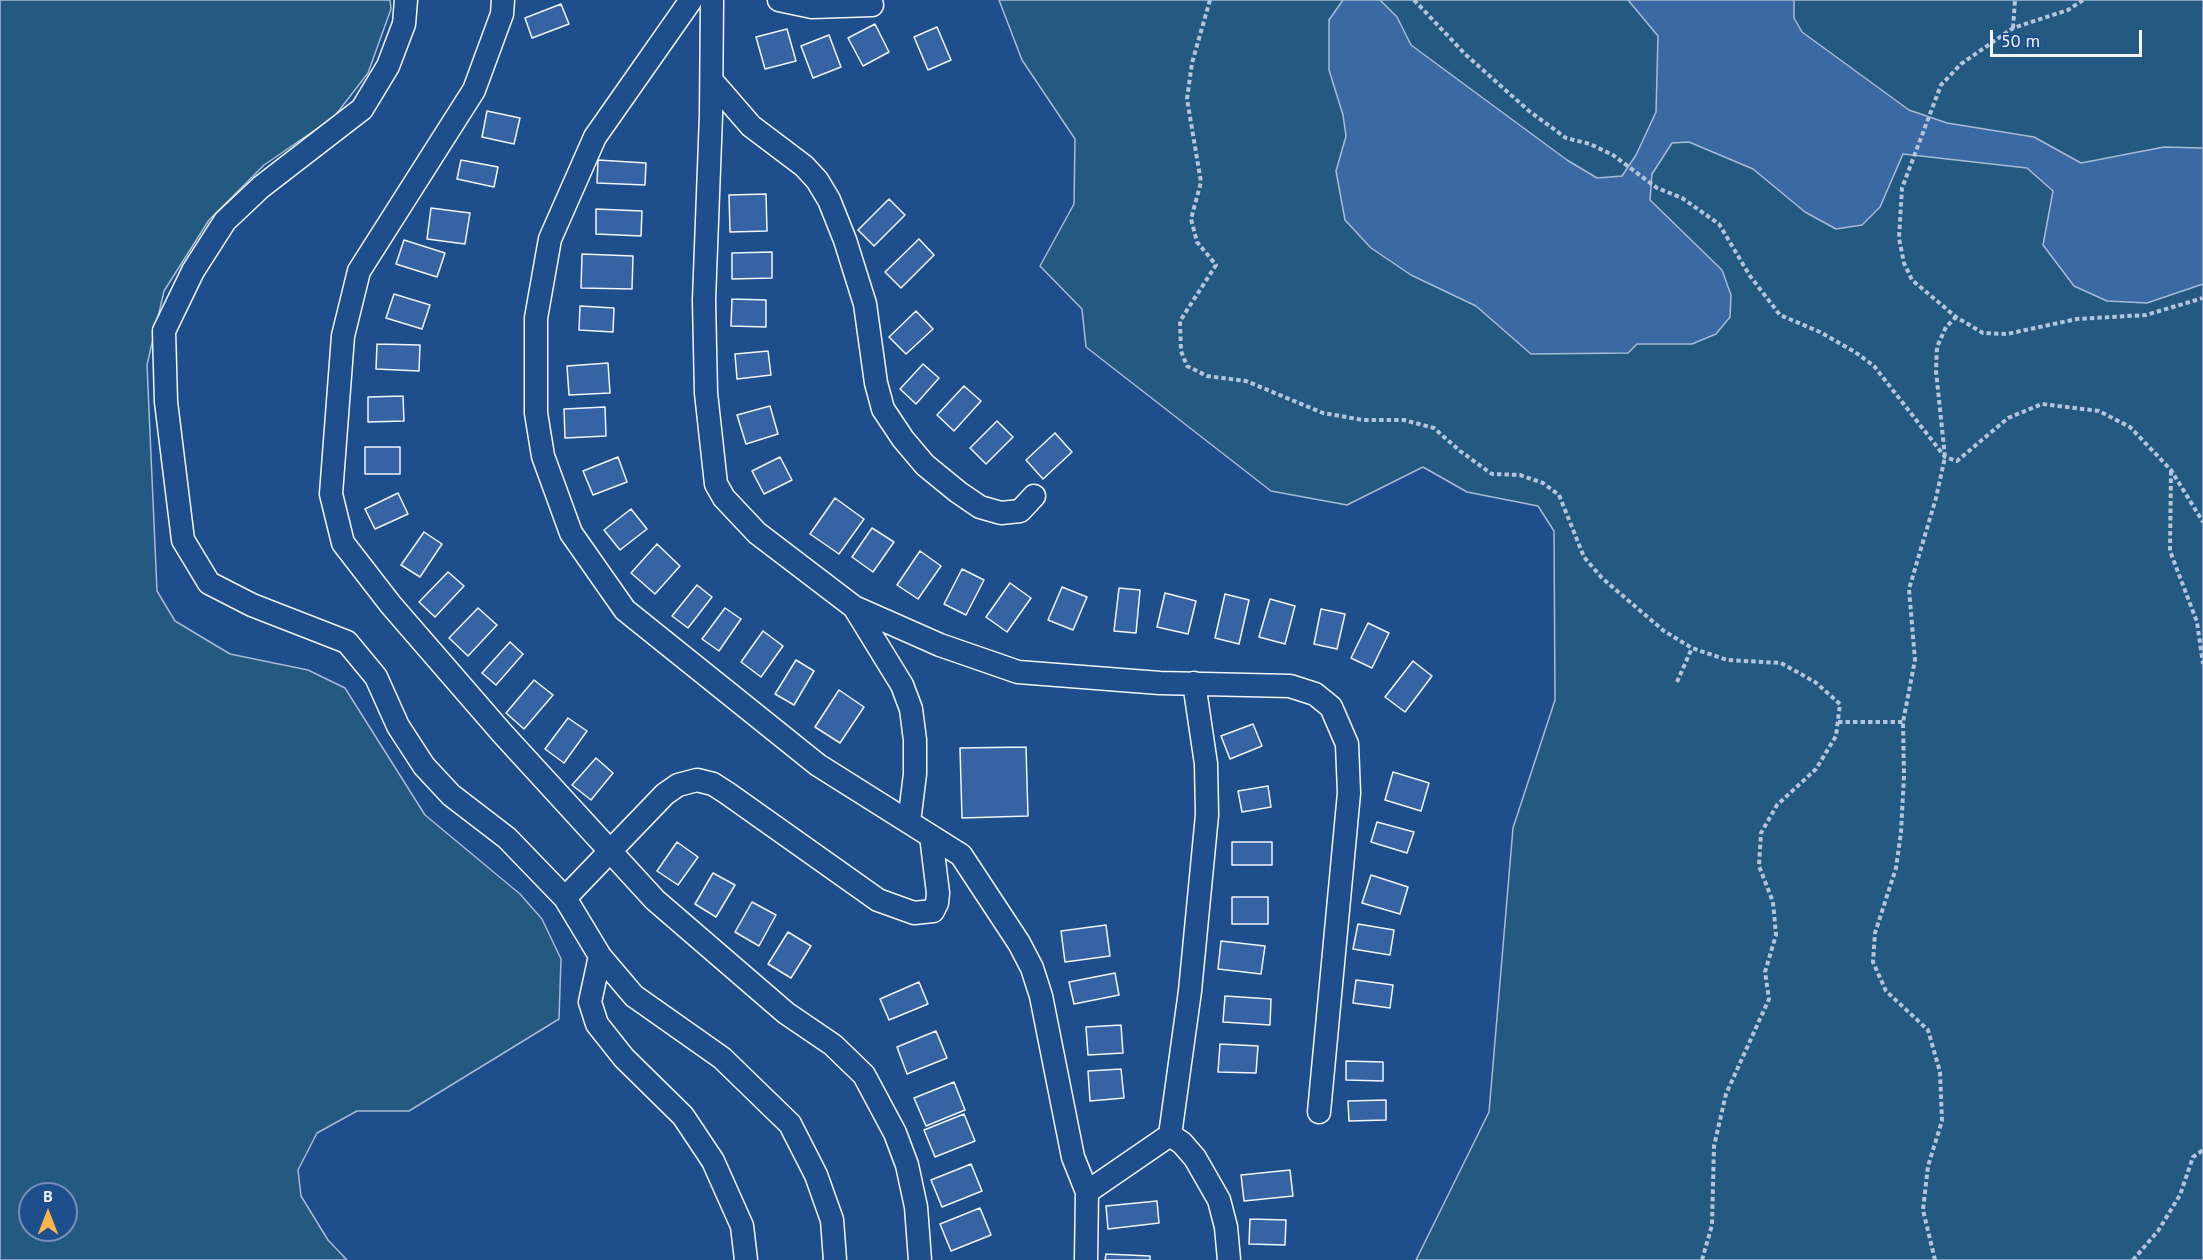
<!DOCTYPE html>
<html>
<head>
<meta charset="utf-8">
<style>
  body { margin:0 }
  #map { position:relative; width:2203px; height:1260px; overflow:hidden; background:#1f4e8c; font-family:"PT Sans",sans-serif }
  canvas { display:block }
  .north { position:absolute; left:18px; top:1182px; width:60px; height:60px; box-sizing:border-box; background:#1f4e8c; border:2px solid #7391ba; border-radius:50%; rotate:0deg; font-size:16px; font-weight:700; line-height:24px; text-align:center; color:#f2f6ff }
  .north::after { content:''; display:block; margin:auto; width:21px; height:27px; background:#ffb74d; clip-path:polygon(50% 0,100% 100%,50% 72%,0 100%) }
  .scale { position:absolute; left:1990px; top:30px; width:152px; height:27px; box-sizing:border-box; border:3px solid #f2f6ff; border-top:0; padding-left:8px; font-size:18px; line-height:21px; white-space:nowrap; color:#f2f6ff; -webkit-text-stroke:4px #1f4e8c; paint-order:stroke }
</style>
</head>
<body>
<div id="map">
<canvas width="2203" height="1260"></canvas>
<div class="north">B</div>
<div class="scale">50 m</div>
</div>
<script>
const context = document.querySelector('canvas').getContext('2d');
context.lineJoin = 'round';
function fillPath(path, color) { context.fillStyle = color; context.fill(path, 'evenodd'); }
const toPath = rows => new Path2D(rows.map(r => 'M' + r).join(''));
function stroke(path, color, width, dash) { context.strokeStyle = color; context.lineWidth = width; context.lineCap = dash ? 'butt' : 'round'; context.setLineDash(dash || []); context.stroke(path); }
const green = toPath([
  [0,0,390,0,391,9,368,73,334,117,264,165,209,220,164,291,147,365,157,591,175,621,230,654,308,670,345,688,425,815,520,894,542,919,561,959,559,1019,409,1111,357,1111,317,1133,298,1170,301,1196,328,1240,347,1260,0,1260,0,0],
  [30,1194,66,1194,66,1230,30,1230,30,1194],
  [999,0,2203,0,2203,1260,1416,1260,1489,1112,1513,828,1555,700,1554,531,1538,506,1467,492,1423,467,1347,505,1271,491,1086,347,1082,309,1040,266,1074,204,1075,139,1022,60,999,0]
]);
fillPath(green, '#245a82');
stroke(green, '#a8bbd7', 1.5);
const water = toPath([
  [1343,0,1380,0,1397,17,1411,45,1567,160,1597,178,1622,176,1636,155,1656,112,1658,36,1628,0,1794,0,1794,18,1802,32,1909,110,1947,123,2034,137,2081,163,2164,147,2203,148,2203,284,2147,303,2107,301,2074,286,2043,245,2053,191,2027,168,1903,154,1880,207,1862,225,1836,229,1805,212,1753,169,1689,142,1672,143,1652,174,1650,200,1722,270,1731,295,1730,317,1716,334,1692,344,1637,344,1628,353,1531,354,1476,306,1411,275,1371,248,1345,220,1336,171,1346,136,1343,115,1329,70,1329,20,1343,0]
]);
fillPath(water, '#3b69a3');
stroke(water, '#a8bbd7', 1.5);
const building = toPath([
  [561,4,569,24,532,38,525,18,561,4],
  [875,24,889,52,863,66,848,38,875,24],
  [937,27,951,60,928,70,914,37,937,27],
  [787,29,796,61,765,69,756,37,787,29],
  [829,35,841,67,813,78,801,46,829,35],
  [487,111,520,118,514,144,482,137,487,111],
  [461,160,498,167,494,187,457,179,461,160],
  [598,160,646,163,645,185,597,183,598,160],
  [766,194,767,231,730,232,729,195,766,194],
  [889,199,905,215,874,246,858,230,889,199],
  [431,208,470,213,465,244,427,239,431,208],
  [596,209,642,211,641,236,596,234,596,209],
  [919,239,934,255,901,288,885,272,919,239],
  [404,240,445,253,437,277,396,264,404,240],
  [772,252,772,278,732,279,732,253,772,252],
  [582,254,633,256,632,289,581,288,582,254],
  [394,294,430,305,422,329,386,318,394,294],
  [732,299,766,300,766,327,731,326,732,299],
  [580,306,614,308,613,332,579,330,580,306],
  [916,311,933,329,906,354,889,337,916,311],
  [377,344,420,345,419,371,376,369,377,344],
  [768,351,771,375,737,379,735,354,768,351],
  [608,363,610,393,569,395,567,366,608,363],
  [923,364,939,378,916,404,900,389,923,364],
  [964,386,981,401,954,431,937,415,964,386],
  [403,396,404,421,368,422,368,397,403,396],
  [770,406,778,434,746,444,737,415,770,406],
  [605,407,606,436,565,438,564,409,605,407],
  [997,421,1013,437,986,464,970,448,997,421],
  [1055,433,1072,452,1043,479,1026,460,1055,433],
  [365,447,400,447,400,474,365,474,365,447],
  [618,457,627,482,593,495,583,471,618,457],
  [780,457,792,480,764,494,752,471,780,457],
  [398,493,408,514,375,529,365,509,398,493],
  [835,498,864,519,839,554,810,534,835,498],
  [631,509,647,529,620,550,604,530,631,509],
  [872,528,894,542,873,572,852,557,872,528],
  [424,532,442,544,420,577,401,565,424,532],
  [657,544,680,566,655,594,631,573,657,544],
  [920,551,941,566,918,599,897,585,920,551],
  [962,569,984,580,966,615,944,604,962,569],
  [448,572,464,586,435,617,419,602,448,572],
  [1010,583,1031,598,1007,632,986,617,1010,583],
  [697,585,712,597,688,628,672,616,697,585],
  [1062,587,1087,597,1073,630,1048,620,1062,587],
  [1119,588,1140,590,1136,633,1114,631,1119,588],
  [1165,593,1196,601,1188,634,1157,627,1165,593],
  [1225,594,1249,600,1239,644,1215,638,1225,594],
  [1270,599,1295,606,1285,644,1259,637,1270,599],
  [478,608,497,625,468,656,449,638,478,608],
  [725,608,741,619,719,651,702,639,725,608],
  [1321,609,1345,614,1337,649,1314,644,1321,609],
  [1368,623,1389,633,1372,668,1351,658,1368,623],
  [763,631,783,646,761,677,741,662,763,631],
  [510,642,523,654,496,685,482,673,510,642],
  [796,660,814,671,794,705,775,694,796,660],
  [1413,661,1432,676,1405,712,1385,697,1413,661],
  [534,680,553,695,524,729,506,713,534,680],
  [839,690,864,707,840,743,815,727,839,690],
  [568,718,587,731,564,763,545,749,568,718],
  [1253,724,1262,746,1230,759,1221,736,1253,724],
  [1026,747,1028,816,962,818,960,748,1026,747],
  [596,758,613,773,591,800,572,785,596,758],
  [1393,772,1429,783,1421,811,1385,800,1393,772],
  [1268,786,1271,807,1242,812,1238,791,1268,786],
  [1377,822,1414,832,1407,853,1371,842,1377,822],
  [677,842,698,857,678,885,657,871,677,842],
  [1232,842,1272,842,1272,865,1232,865,1232,842],
  [713,873,735,885,716,917,695,904,713,873],
  [1371,875,1408,887,1400,914,1362,903,1371,875],
  [1232,897,1268,897,1268,924,1232,924,1232,897],
  [752,902,776,915,759,946,735,932,752,902],
  [1358,924,1394,930,1390,955,1353,949,1358,924],
  [1106,925,1110,956,1065,962,1061,931,1106,925],
  [788,932,811,946,791,978,768,964,788,932],
  [1221,941,1265,946,1261,974,1218,969,1221,941],
  [1115,973,1119,995,1074,1004,1069,982,1115,973],
  [1356,980,1393,985,1390,1008,1353,1003,1356,980],
  [919,982,928,1004,889,1020,880,999,919,982],
  [1225,996,1271,999,1270,1025,1223,1022,1225,996],
  [1121,1025,1123,1053,1088,1055,1086,1027,1121,1025],
  [936,1031,947,1058,907,1074,897,1047,936,1031],
  [1220,1044,1258,1046,1256,1073,1218,1072,1220,1044],
  [1346,1061,1383,1062,1383,1081,1346,1080,1346,1061],
  [1121,1069,1124,1098,1090,1101,1088,1071,1121,1069],
  [954,1082,965,1110,926,1126,914,1098,954,1082],
  [1386,1100,1386,1120,1349,1121,1348,1101,1386,1100],
  [964,1114,975,1141,935,1157,924,1130,964,1114],
  [971,1164,982,1191,942,1207,931,1180,971,1164],
  [1290,1170,1293,1196,1244,1201,1241,1175,1290,1170],
  [1157,1201,1159,1223,1108,1229,1106,1206,1157,1201],
  [980,1208,991,1235,951,1251,940,1224,980,1208],
  [1250,1219,1286,1220,1285,1245,1249,1244,1250,1219],
  [1106,1254,1150,1256,1150,1260,1105,1260,1106,1254]
]);
fillPath(building, '#3563a3');
stroke(building, '#f2f6ff', 1.5);
const minor = toPath([
  [406,0,404,24,388,66,362,109,261,187,225,221,193,271,164,331,166,402,183,540,209,583,252,605,347,642,376,677,398,726,424,766,451,795,507,838,565,898,600,956,634,996,722,1058,790,1124,816,1175,832,1220,835,1260],
  [503,0,502,14,474,90,359,271,343,336,331,494,343,543,391,605,502,733,655,900,786,1013,833,1045,864,1075,895,1133,907,1165,916,1207,920,1260],
  [691,0,595,137,550,239,536,318,536,413,543,456,571,533,625,610,818,765,961,855,1019,943,1032,968,1041,996,1073,1157,1087,1192,1086,1260],
  [712,0,711,115,704,300,706,393,716,484,724,498,757,533,854,607,902,685,911,709,915,740,915,774,909,822],
  [779,0,812,7,872,5],
  [712,81,751,126,804,166,817,180,829,200,845,240,865,304,876,383,883,409,903,439,925,465,958,492,980,507,1001,513,1020,511,1034,496],
  [854,607,940,645,1018,672,1160,683,1290,686,1315,694,1331,707,1347,744,1349,793,1319,1112],
  [565,898,665,794,678,785,697,780,713,784,727,793,878,900,914,913,933,911,937,903,938,893,931,836],
  [600,956,590,1002,597,1024,624,1058,683,1116,713,1161,742,1226,746,1260],
  [1170,1135,1190,991,1207,815,1206,764,1194,683],
  [1087,1192,1170,1135,1182,1143,1195,1158,1219,1200,1226,1227,1229,1260]
]);
stroke(minor, '#f2f6ff', 25);
stroke(toPath([
  [1210,0,1192,63,1187,99,1201,182,1191,219,1197,242,1216,265,1180,321,1181,351,1187,366,1207,376,1246,381,1323,413,1363,420,1404,420,1434,428,1460,451,1492,474,1520,475,1543,483,1559,495,1584,557,1602,578,1664,631,1692,648,1727,660,1781,663,1815,682,1840,704,1836,736,1816,769,1777,805,1761,833,1759,866,1773,902,1776,935,1765,972,1769,999,1726,1094,1714,1146,1712,1225,1702,1260],
  [1414,0,1465,54,1529,111,1566,138,1590,144,1613,155,1657,188,1682,198,1719,224,1750,276,1780,315,1820,332,1855,352,1874,366,1945,457,1957,461,2008,418,2042,404,2099,411,2130,427,2171,470,2203,522],
  [2083,0,2068,10,2013,28,1961,64,1941,85,1902,188,1899,238,1904,263,1912,280,1956,317,1983,333,2007,334,2077,319,2146,315,2203,298],
  [2013,28,2015,0],
  [2171,471,2170,551,2197,622,2203,664],
  [1677,682,1692,648],
  [1838,722,1903,722],
  [1935,1260,1923,1210,1928,1166,1942,1121,1940,1072,1928,1030,1886,991,1873,962,1875,933,1896,868,1901,832,1904,776,1903,722,1915,660,1909,589,1936,498,1945,457,1936,371,1937,347,1946,327,1956,317],
  [2133,1260,2158,1231,2180,1195,2193,1157,2203,1150]
]), '#b3c4dc', 4, [4.5, 3]);
stroke(minor, '#1f4e8c', 22);
</script>
</body>
</html>
